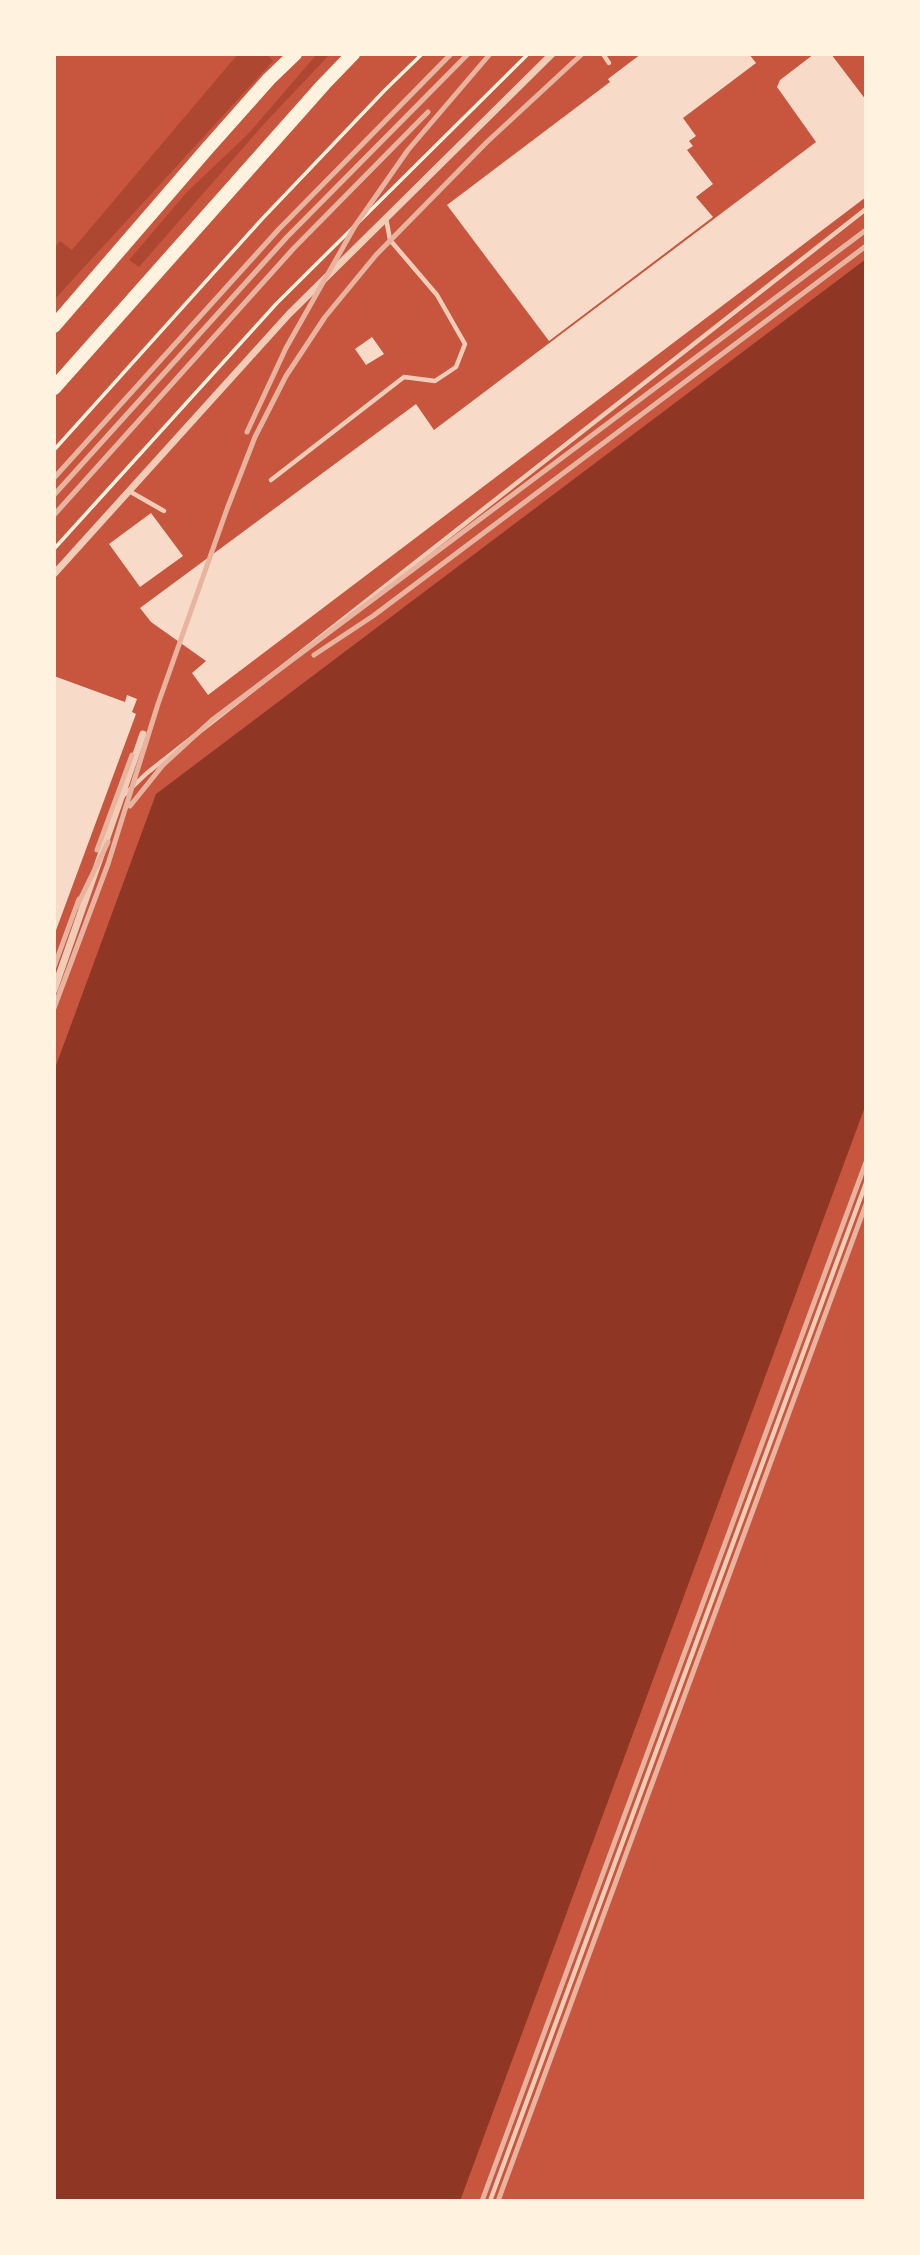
<!DOCTYPE html>
<html>
<head>
<meta charset="utf-8">
<style>
  body { margin:0 }
  #map { position:relative; width:920px; height:2255px; overflow:hidden; background:#c8553d; font-family:Literata,serif }
  canvas { display:block }
  .frame { position:absolute; inset:0; border:56px solid #fff3e0; pointer-events:none }
</style>
</head>
<body>
<div id="map">
<canvas width="920" height="2255"></canvas>
<div class="frame"></div>
</div>
<script>
const context = document.querySelector('canvas').getContext('2d');
context.lineJoin = 'round';
function fillPath(path, color) { context.fillStyle = color; context.fill(path, 'evenodd'); }
const toPath = rows => new Path2D(rows.map(r => 'M' + r).join(''));
function stroke(path, color, width, dash) { context.strokeStyle = color; context.lineWidth = width; context.lineCap = dash ? 'butt' : 'round'; context.setLineDash(dash || []); context.stroke(path); }
fillPath(toPath([
  [238,54,267,54,273,61,54,300,54,248,60,241,72,250],
  [317,54,330,54,263,125,139,267,129,260,187,192,249,133]
]), '#ae4732');
fillPath(toPath([
  [866,259,866,1104,460,2201,54,2201,54,1071,156,794]
]), '#8f3625');
fillPath(toPath([
  [641,54,749,54,756,63,683,118,696,136,689,141,693,146,687,150,713,184,696,197,713,217,549,341,447,205,610,82,608,79],
  [814,54,831,54,866,100,866,197,208,695,192,673,206,661,151,622,140,608,416,404,434,430,816,142,777,87,780,80],
  [372,337,384,354,366,365,355,349],
  [151,513,183,556,140,587,109,544],
  [54,676,125,702,127,695,137,699,132,712,136,714,55,933]
]), '#f7dbc8');
stroke(toPath([
  [54,450,262,219,385,90,422,54],
  [54,549,277,303,528,54]
]), '#fff3e0', 3.5);
stroke(toPath([
  [603,54,609,63],
  [271,480,404,377,435,381,456,367,465,344,437,295,390,240,386,218],
  [129,491,164,511],
  [123,796,147,773,866,209],
  [490,2201,866,1183]
]), '#f1ccb7', 4.5);
stroke(toPath([
  [54,574,289,314,552,54],
  [54,990,143,734]
]), '#f1ccb7', 7);
stroke(toPath([
  [54,326,206,150,269,79,295,54],
  [54,388,324,84,353,54]
]), '#fff3e0', 14);
stroke(toPath([
  [247,432,286,348,355,226,408,150,490,54],
  [54,478,279,229,451,54],
  [54,495,287,237,468,54],
  [54,515,294,248,428,112],
  [314,655,373,616,866,246],
  [130,806,163,765,212,720,866,230],
  [97,850,132,755],
  [76,908,108,842],
  [54,967,79,899],
  [54,1008,108,864,158,704,227,509,255,437,286,376,325,317,376,255,487,142,582,54],
  [482,2201,866,1162],
  [498,2201,866,1204]
]), '#e9b49f', 5);
</script>
</body>
</html>
